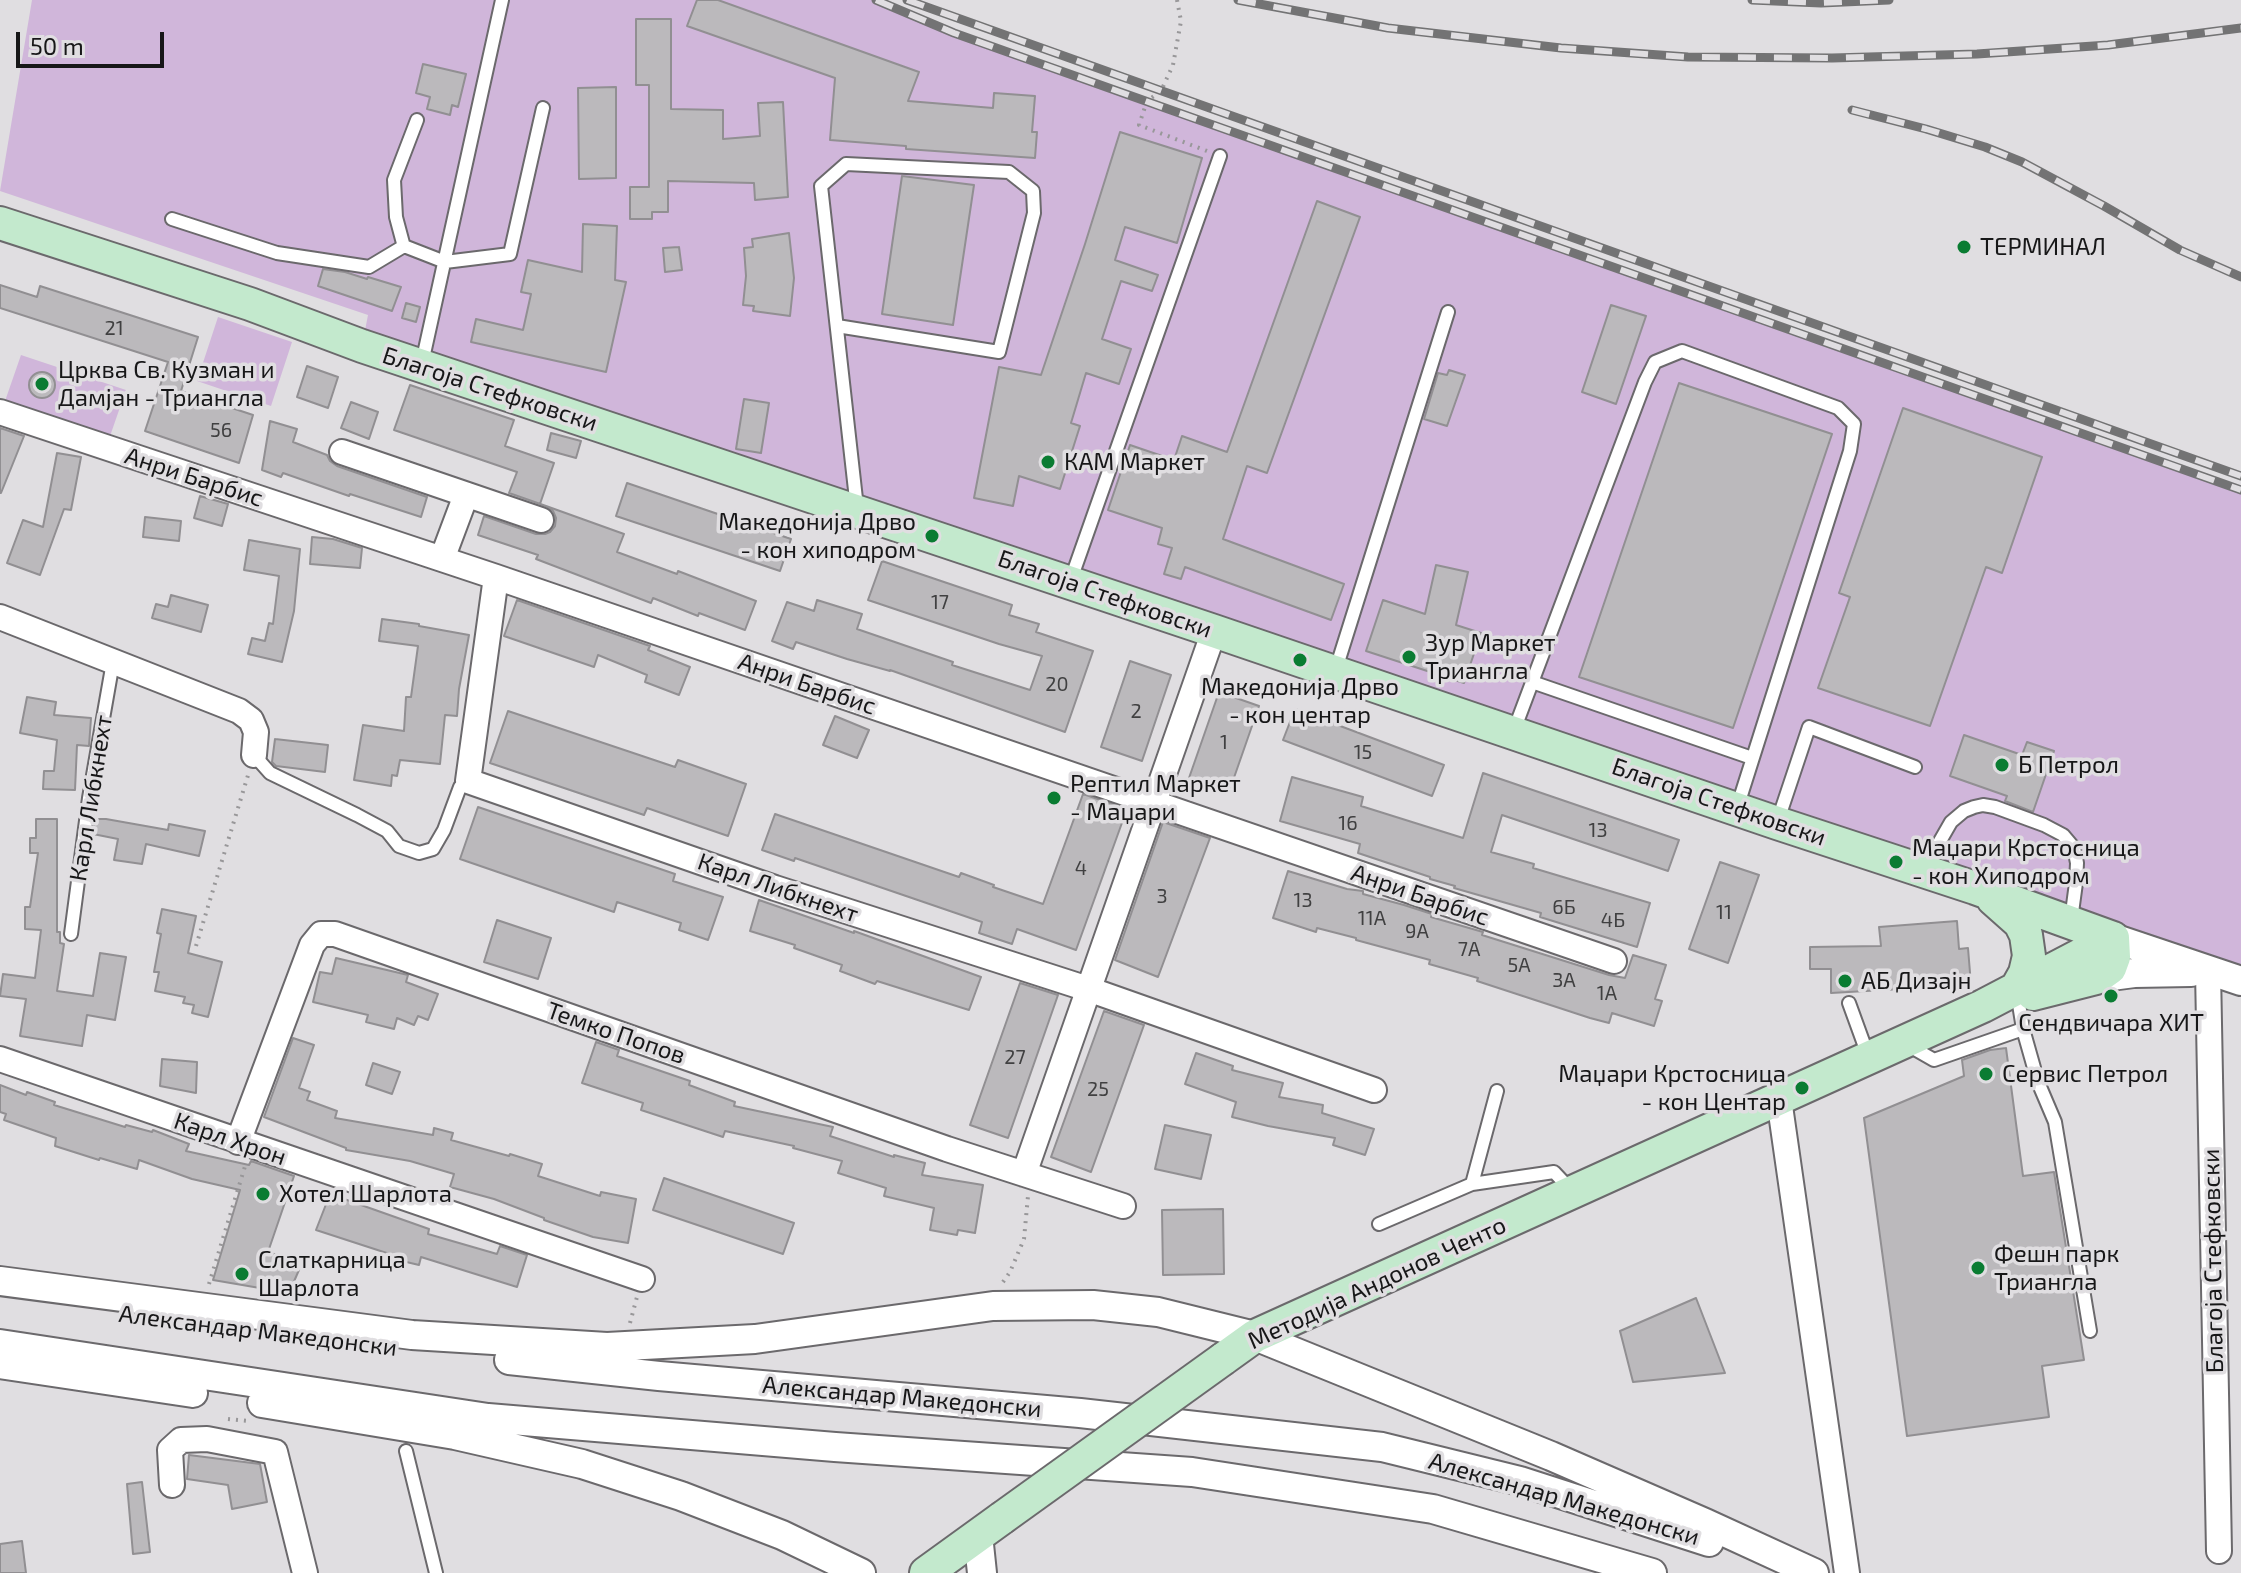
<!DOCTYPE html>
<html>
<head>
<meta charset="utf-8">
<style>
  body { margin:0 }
  #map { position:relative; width:2241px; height:1573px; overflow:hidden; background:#e0dee1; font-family:"Exo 2",sans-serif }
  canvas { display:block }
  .scale { position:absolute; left:16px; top:32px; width:148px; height:36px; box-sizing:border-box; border:4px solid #171718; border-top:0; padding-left:10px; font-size:24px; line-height:28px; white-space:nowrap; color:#171718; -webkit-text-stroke:6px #e0dee1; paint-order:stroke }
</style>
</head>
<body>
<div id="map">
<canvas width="2241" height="1573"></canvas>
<div class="scale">50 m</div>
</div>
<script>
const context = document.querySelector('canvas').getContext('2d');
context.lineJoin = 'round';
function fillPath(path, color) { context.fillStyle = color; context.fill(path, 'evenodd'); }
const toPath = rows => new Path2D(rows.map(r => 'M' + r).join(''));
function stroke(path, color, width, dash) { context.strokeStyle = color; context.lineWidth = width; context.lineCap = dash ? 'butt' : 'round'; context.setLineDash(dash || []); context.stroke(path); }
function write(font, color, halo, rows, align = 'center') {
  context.font = font + ' "Exo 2",sans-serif'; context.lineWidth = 7; context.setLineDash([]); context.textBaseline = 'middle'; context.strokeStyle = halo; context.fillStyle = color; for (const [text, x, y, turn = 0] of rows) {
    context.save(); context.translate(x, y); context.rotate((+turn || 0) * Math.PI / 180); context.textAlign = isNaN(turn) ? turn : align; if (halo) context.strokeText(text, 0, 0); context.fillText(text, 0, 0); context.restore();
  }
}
fillPath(toPath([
  [32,0,876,0,954,33,2241,490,2241,969,362,346,368,315,0,191],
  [218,317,292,342,271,406,197,381],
  [21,355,126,390,109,439,4,404]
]), '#d0b6da');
const building = toPath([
  [697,0,718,0,919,72,908,101,993,108,994,93,1035,96,1032,132,1037,132,1035,158,906,149,906,146,830,140,835,78,687,26,697,0],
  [636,19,671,19,671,109,723,110,723,139,760,136,758,103,783,102,788,197,755,200,754,183,668,181,668,212,652,212,652,219,630,219,630,187,649,187,649,85,636,85,636,19],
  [423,64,466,74,458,107,452,105,450,115,427,109,430,97,416,93,423,64],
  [616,87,616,178,579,179,578,88,616,87],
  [1120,132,1202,158,1177,243,1125,227,1115,260,1158,275,1152,291,1121,281,1102,339,1131,349,1119,384,1086,373,1071,423,1080,426,1060,489,1019,476,1013,506,974,498,999,367,1041,375,1085,244,1120,132],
  [902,176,974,185,953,325,882,314,902,176],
  [1317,201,1360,217,1267,473,1247,466,1223,539,1344,584,1331,620,1185,567,1181,579,1164,574,1172,548,1158,544,1162,528,1108,510,1130,445,1174,460,1182,436,1227,452,1317,201],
  [583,224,617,226,615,280,626,282,606,372,471,342,476,319,523,330,531,294,521,292,528,260,582,272,583,224],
  [789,233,794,278,790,316,753,311,754,306,743,305,746,276,744,248,753,247,752,239,789,233],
  [679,247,682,270,665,272,663,248,679,247],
  [323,269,345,272,367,279,368,277,401,287,392,311,318,286,323,269],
  [0,285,37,297,40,286,198,337,181,391,253,415,239,463,145,431,168,362,0,308,0,285],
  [406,303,420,307,416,322,402,318,406,303],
  [1611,305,1646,316,1616,404,1582,392,1611,305],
  [307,366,338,377,328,408,297,397,307,366],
  [1449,370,1465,375,1447,426,1424,419,1438,373,1447,375,1449,370],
  '29 385a13 13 0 1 1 26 0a13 13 0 1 1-26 0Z',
  [1679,383,1832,434,1733,728,1579,677,1679,383],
  [410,385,514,420,505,446,554,463,540,504,546,506,509,493,517,472,394,430,410,385],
  [744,399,769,403,761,453,736,449,744,399],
  [351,402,378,412,369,439,341,428,351,402],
  [1903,408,2042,457,2002,573,1986,567,1930,726,1818,688,1850,597,1839,593,1903,408],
  [270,421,297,429,293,442,327,455,330,461,337,466,427,497,421,517,350,494,349,496,283,473,281,477,262,470,270,421],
  [0,428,24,436,1,493,0,493,0,428],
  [551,433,581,441,576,458,547,450,551,433],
  [57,453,81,457,71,510,64,509,40,575,7,563,23,520,43,527,57,453],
  [627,483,791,539,780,571,616,516,627,483],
  [200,496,228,504,222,526,194,518,200,496],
  [546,506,624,534,617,552,677,574,678,571,756,601,745,630,699,613,698,616,653,598,651,603,536,559,538,555,478,535,484,516,536,534,545,534,550,532,555,526,556,518,553,511,546,506],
  [145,517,181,521,179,541,143,537,145,517],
  [312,537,333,539,362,548,360,568,310,564,312,537],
  [249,540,300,549,294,611,282,662,248,654,252,638,265,641,269,623,273,624,279,576,244,570,249,540],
  [882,561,1012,605,1009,615,1039,624,1036,632,1093,651,1065,732,890,670,890,671,847,659,796,642,793,649,772,641,787,602,814,611,817,600,862,614,857,629,953,662,952,665,1030,690,1042,656,999,644,868,600,882,561],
  [1436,565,1468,572,1456,625,1481,633,1464,683,1366,651,1383,600,1425,614,1436,565],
  [171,595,208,605,201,632,152,618,156,604,168,607,171,595],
  [517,600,650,646,648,650,690,667,679,695,645,682,647,675,598,655,594,667,504,636,517,600],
  [382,619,419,624,419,626,469,635,459,689,457,716,445,715,440,764,400,760,397,776,392,775,391,786,354,780,363,725,404,731,406,697,411,697,418,646,379,641,382,619],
  [1130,661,1171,675,1142,761,1101,747,1130,661],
  [1219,692,1259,706,1229,792,1189,778,1219,692],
  [27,697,56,702,54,715,91,718,89,746,77,745,75,790,43,789,44,771,54,771,57,740,20,733,27,697],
  [1295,709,1444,765,1432,796,1283,740,1295,709],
  [508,711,675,767,678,760,746,784,728,836,647,808,644,815,490,763,508,711],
  [835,716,869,730,857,758,823,745,835,716],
  [1964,735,2022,755,2027,742,2054,751,2033,812,2005,801,2007,796,1950,776,1964,735],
  [275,739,328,745,325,772,276,766,272,762,275,739],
  [1483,773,1679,840,1668,871,1502,815,1491,852,1534,864,1533,868,1650,903,1637,947,1540,917,1541,913,1454,888,1455,886,1430,879,1430,877,1358,853,1360,844,1280,821,1292,777,1363,797,1361,806,1463,838,1483,773],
  [1083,794,1127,809,1076,950,1017,929,1012,944,979,933,982,922,795,858,794,861,762,850,775,814,959,877,961,873,994,885,993,887,1043,904,1083,794],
  [478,807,675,874,673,881,723,897,708,940,679,930,681,923,617,902,614,912,460,859,478,807],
  [36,819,57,819,57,932,60,932,60,943,64,944,57,991,93,996,100,953,126,957,115,1020,87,1015,82,1046,20,1036,26,999,0,996,3,974,35,978,41,930,25,929,25,907,30,907,38,853,30,853,30,838,36,838,36,819],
  [95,819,106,819,168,830,169,824,205,831,199,856,146,844,142,864,114,860,118,839,93,834,95,819],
  [1163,822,1210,838,1158,977,1115,960,1163,822],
  [1720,862,1759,875,1728,963,1689,949,1720,862],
  [1288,871,1347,889,1363,891,1363,894,1404,905,1432,914,1431,917,1483,932,1482,935,1609,975,1625,978,1633,955,1666,965,1655,999,1662,1001,1654,1026,1612,1013,1609,1023,1590,1018,1477,981,1478,978,1429,964,1430,960,1356,940,1356,938,1317,928,1316,932,1273,918,1288,871],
  [759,900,854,933,854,931,981,977,969,1010,877,981,875,984,840,971,842,965,794,948,795,945,750,931,759,900],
  [162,909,196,916,188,953,222,962,208,1017,192,1013,194,1005,183,1003,185,997,155,991,159,972,154,972,161,934,157,933,162,909],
  [497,920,551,938,538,979,484,962,497,920],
  [1957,921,1959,949,1968,948,1971,985,1831,993,1831,969,1810,969,1810,947,1881,946,1879,927,1957,921],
  [336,958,408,975,406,982,438,994,428,1020,418,1016,414,1025,397,1018,394,1029,366,1022,368,1015,313,1002,320,972,332,974,336,958],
  [1020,983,1058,995,1008,1138,970,1125,1020,983],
  [1104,1011,1144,1025,1091,1172,1051,1157,1104,1011],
  [293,1038,314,1045,299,1088,310,1092,307,1100,337,1111,335,1118,433,1135,434,1128,453,1133,451,1140,509,1156,510,1154,542,1164,538,1176,600,1196,601,1192,636,1199,628,1243,593,1237,544,1220,544,1218,494,1199,450,1187,454,1174,410,1161,346,1150,346,1148,264,1117,293,1038],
  [596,1042,619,1050,617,1056,690,1081,689,1085,735,1102,734,1106,833,1127,830,1136,894,1157,894,1155,925,1163,922,1175,983,1185,975,1233,958,1230,957,1235,930,1230,934,1208,884,1196,886,1188,838,1173,842,1161,793,1148,794,1146,725,1131,723,1137,641,1110,643,1103,582,1083,596,1042],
  [2006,1048,2023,1176,2054,1172,2084,1360,2042,1366,2049,1417,1907,1436,1864,1118,1964,1076,1962,1060,1990,1050,2006,1048],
  [1196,1053,1233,1066,1232,1070,1283,1083,1279,1097,1323,1105,1322,1113,1374,1129,1365,1155,1333,1145,1335,1138,1268,1126,1232,1117,1236,1102,1185,1084,1196,1053],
  [162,1059,197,1062,196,1093,160,1086,162,1059],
  [373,1063,400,1072,392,1094,366,1085,373,1063],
  [0,1085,26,1095,27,1092,55,1102,54,1105,125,1127,126,1125,152,1132,153,1130,189,1144,186,1151,249,1165,251,1161,294,1176,268,1252,302,1263,289,1293,213,1280,240,1190,192,1179,139,1160,137,1169,100,1158,99,1160,55,1146,56,1138,4,1120,6,1114,0,1112,0,1085],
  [1165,1125,1211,1135,1201,1179,1155,1169,1165,1125],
  [664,1178,794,1223,783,1254,653,1210,664,1178],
  [330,1194,429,1229,428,1234,497,1254,500,1246,527,1255,517,1287,421,1257,419,1265,398,1260,399,1257,316,1230,330,1194],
  [1223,1209,1224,1274,1163,1275,1162,1210,1223,1209],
  [1696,1298,1725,1373,1633,1382,1620,1331,1696,1298],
  [189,1455,260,1464,267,1502,232,1509,228,1485,187,1479,189,1455],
  [142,1482,150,1552,133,1554,127,1484,142,1482],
  [22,1541,26,1573,0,1573,0,1544,22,1541]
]);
fillPath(building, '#bbb9bc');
stroke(building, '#918f92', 2);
const service = toPath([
  [172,219,277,253,369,267,404,246,445,262,510,254,543,108],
  [404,247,396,217,394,180,417,120],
  [837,326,999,352,1034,213,1033,191,1009,172,846,164,821,186,857,508],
  [422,363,502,0],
  [1070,582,1220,156],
  [1335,672,1448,312],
  [1532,682,1752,758],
  [1513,733,1645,382,1655,362,1682,351,1838,408,1854,424,1850,451,1737,808],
  [254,755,270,773,357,815,387,831,399,846,419,853,433,849,444,830,460,787,468,781],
  [1778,820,1809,727,1915,767],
  [1924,869,1951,822,1964,811,1974,807,1983,805,1995,807,2044,825,2063,835,2074,848,2077,863,2076,883,2071,920],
  [71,934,89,798,113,662],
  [2018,998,2023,1029,2038,1082,2055,1122,2090,1331],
  [1849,1003,1869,1058],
  [1906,1044,1934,1060,2023,1029],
  [1472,1184,1497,1091],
  [1379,1224,1472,1184,1554,1172,1571,1190],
  [406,1451,436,1573]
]);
const minor = toPath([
  [0,412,496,577,1614,961],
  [342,452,541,520],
  [442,559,466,495],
  [496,577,468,781,775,888,1088,989,1374,1090],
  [0,617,239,711,251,720,256,732,254,755],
  [2208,971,2219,1551],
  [0,1059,642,1279],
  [1779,1099,1847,1573],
  [238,1142,312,945,321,934,335,934,947,1149,1123,1206],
  [1024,1174,1214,631],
  [172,1485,170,1450,181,1440,207,1439,275,1452,305,1573]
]);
const tertiary = toPath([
  [2113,938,2241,981],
  [2096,978,2134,973,2191,972],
  [0,1281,412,1335,607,1347,755,1339,993,1306,1093,1305,1158,1312,1255,1336,1551,1456,1705,1523,1814,1573],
  [0,1344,488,1418,835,1447,1192,1472,1433,1509,1652,1573],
  [509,1360,659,1376,1080,1413,1382,1447,1520,1481,1709,1542],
  [0,1364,193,1393],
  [262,1403,455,1435,582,1464,681,1496,782,1535,861,1573],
  [978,1535,982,1573]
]);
const secondary = toPath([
  [0,223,250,304,362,346,1214,631,1777,823,1975,888,2113,938],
  [1993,899,2020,923,2026,935,2029,956,2025,973,2016,989],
  [2033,994,2096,978,2110,968,2114,957,2113,938],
  [1223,1359,1255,1336,1983,1006,2113,938],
  [926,1573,1002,1518]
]);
stroke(service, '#6b696c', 16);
stroke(minor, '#6b696c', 28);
stroke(tertiary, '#6b696c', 32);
stroke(secondary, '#6b696c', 36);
stroke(toPath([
  [1177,0,1181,21,1173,65,1161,91,1147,101,1139,125,1207,151],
  [196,946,249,772],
  [1003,1282,1010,1272,1024,1239,1028,1196],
  [209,1284,246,1163],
  [630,1323,637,1297],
  [228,1419,248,1421]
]), '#989799', 4, [2, 6]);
stroke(service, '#fff', 12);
stroke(minor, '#fff', 24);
stroke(tertiary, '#fff', 28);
stroke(secondary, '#c3e9cd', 32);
const rail = toPath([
  [876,0,954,33,2241,490],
  [907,0,2241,476],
  [1238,0,1388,28,1561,48,1688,57,1832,58,1977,54,2108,45,2241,28],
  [1752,0,1821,3,1889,0],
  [1852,110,1926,129,1985,147,2022,162,2104,206,2180,250,2241,277]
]);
stroke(rail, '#737374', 9);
stroke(rail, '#e0dee1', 6, [18]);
const secondaryBridge = toPath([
  [1002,1518,1223,1359]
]);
stroke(secondaryBridge, '#6b696c', 36, []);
stroke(secondaryBridge, '#c3e9cd', 32);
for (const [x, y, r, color] of [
  [1964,247,8,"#0a7c32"],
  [42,384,8,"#0a7c32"],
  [1048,462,8,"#0a7c32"],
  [932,536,8,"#0a7c32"],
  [1409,657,8,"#0a7c32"],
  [1300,660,8,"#0a7c32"],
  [2002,765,8,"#0a7c32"],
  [1054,798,8,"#0a7c32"],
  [1896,862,8,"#0a7c32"],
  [1845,981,8,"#0a7c32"],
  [2111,996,8,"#0a7c32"],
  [1986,1074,8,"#0a7c32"],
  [1802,1088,8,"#0a7c32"],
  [263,1194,8,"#0a7c32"],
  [1978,1268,8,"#0a7c32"],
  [242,1274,8,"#0a7c32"]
]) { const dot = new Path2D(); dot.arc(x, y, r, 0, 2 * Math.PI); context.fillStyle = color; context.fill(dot); stroke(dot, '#e0dee1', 3); }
write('20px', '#404041', null, [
  ["21",114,328],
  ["56",221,430],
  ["17",940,602],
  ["20",1057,684],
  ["2",1136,711],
  ["1",1224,742],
  ["15",1363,752],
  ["16",1348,823],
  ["13",1598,830],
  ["4",1081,868],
  ["3",1162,896],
  ["13",1303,900],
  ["6Б",1564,907],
  ["11",1724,912],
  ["11А",1372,918],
  ["4Б",1613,920],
  ["9А",1417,931],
  ["7А",1469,949],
  ["5А",1519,965],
  ["3А",1564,980],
  ["1А",1607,993],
  ["27",1015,1057],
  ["25",1098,1089]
]);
write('24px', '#171718', '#e0dee1', [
  ["ТЕРМИНАЛ",1980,247],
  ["Црква Св. Кузман и",58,370],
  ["Дамјан - Триангла",58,398],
  ["КАМ Маркет",1064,462],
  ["Македонија Дрво",916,522,"right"],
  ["- кон хиподром",916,550,"right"],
  ["Зур Маркет",1425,643],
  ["Триангла",1425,671],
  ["Македонија Дрво",1300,687,"center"],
  ["- кон центар",1300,715,"center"],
  ["Б Петрол",2018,765],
  ["Рептил Маркет",1070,784],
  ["- Маџари",1070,812],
  ["Маџари Крстосница",1912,848],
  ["- кон Хиподром",1912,876],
  ["АБ Дизајн",1861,981],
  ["Сендвичара ХИТ",2111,1023,"center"],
  ["Маџари Крстосница",1786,1074,"right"],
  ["- кон Центар",1786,1102,"right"],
  ["Сервис Петрол",2002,1074],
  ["Хотел Шарлота",279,1194],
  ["Фешн парк",1994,1254],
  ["Триангла",1994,1282],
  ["Слаткарница",258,1260],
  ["Шарлота",258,1288]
], 'left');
write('24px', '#171718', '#e0dee1', [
  ["Благоја Стефковски",490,389,18],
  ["Анри Барбис",194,477,18],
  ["Благоја Стефковски",1105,594,19],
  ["Анри Барбис",807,684,19],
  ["Карл Либкнехт",91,798,-81],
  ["Благоја Стефковски",1719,802,19],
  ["Карл Либкнехт",778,888,19],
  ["Анри Барбис",1420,895,19],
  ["Темко Попов",616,1033,19],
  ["Карл Хрон",230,1139,19],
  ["Благоја Стефковски",2213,1261,-91],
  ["Методија Андонов Ченто",1377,1283,-25],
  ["Александар Македонски",258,1331,7],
  ["Александар Македонски",902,1397,5],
  ["Александар Македонски",1564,1499,16]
]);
</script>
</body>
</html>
